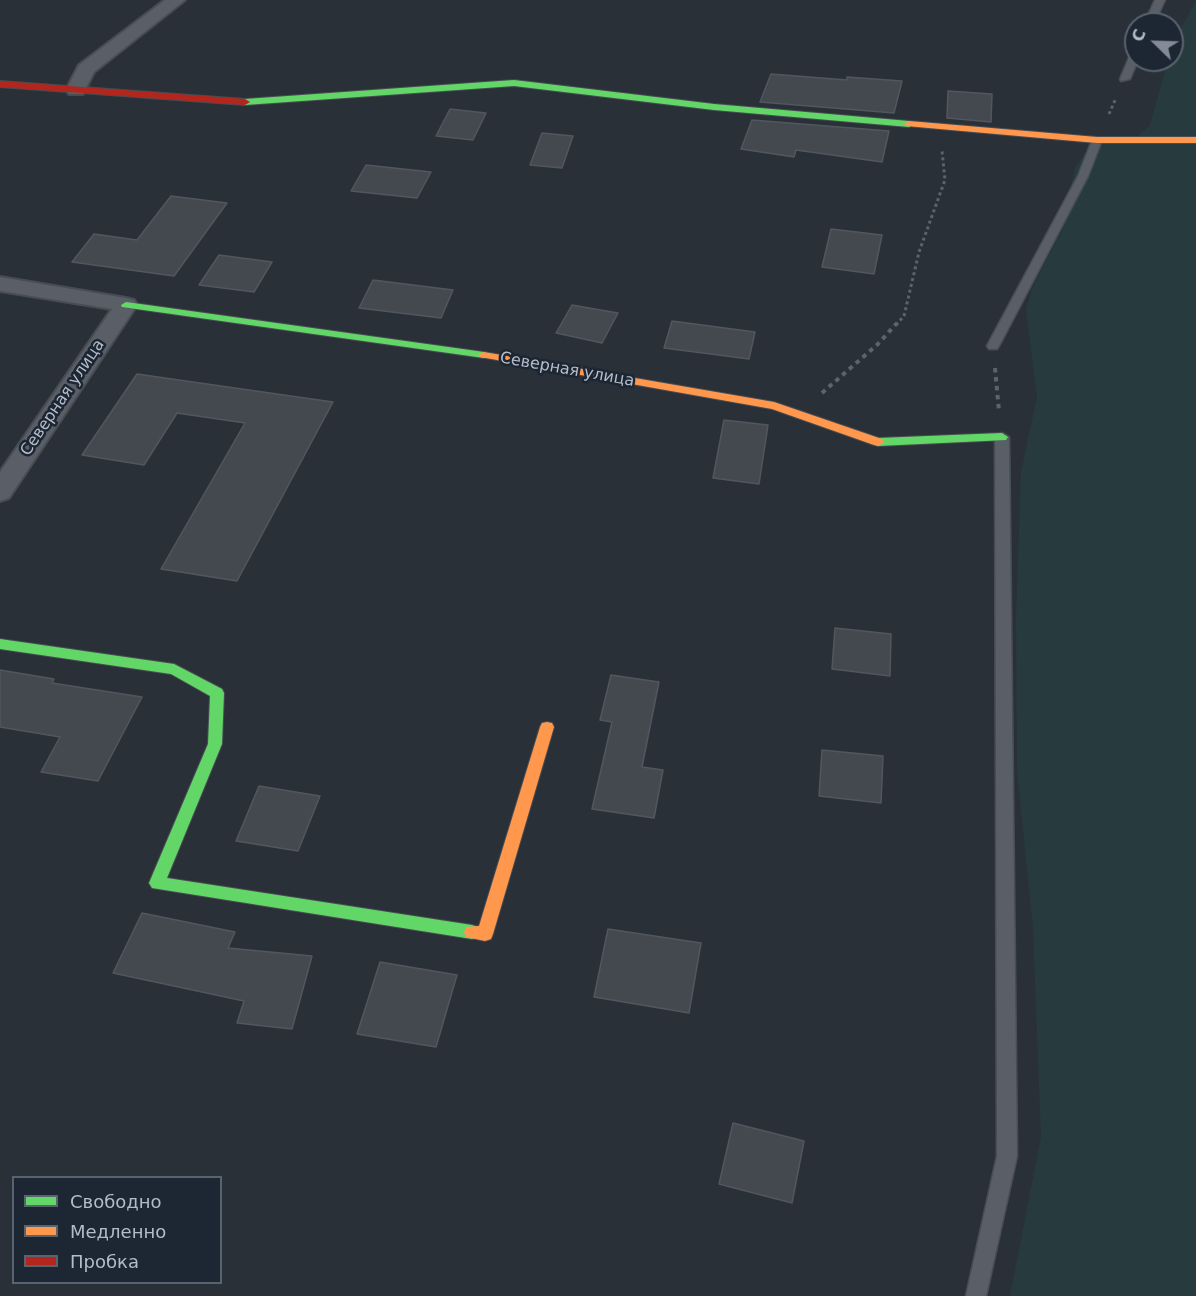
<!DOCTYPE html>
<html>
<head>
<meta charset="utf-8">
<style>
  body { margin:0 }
  #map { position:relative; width:1196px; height:1296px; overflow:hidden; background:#2a3038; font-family:"DejaVu Sans",sans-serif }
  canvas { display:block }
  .legend { position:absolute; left:12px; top:1176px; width:210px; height:108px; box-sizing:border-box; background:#1d2633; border:2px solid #59626f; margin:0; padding:8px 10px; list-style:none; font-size:18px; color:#b4bcc9 }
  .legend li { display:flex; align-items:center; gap:12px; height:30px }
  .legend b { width:30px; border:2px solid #59626f }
  .north { position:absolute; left:1124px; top:12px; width:60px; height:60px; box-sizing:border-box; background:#1d2633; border:2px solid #59626f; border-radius:50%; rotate:293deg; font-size:16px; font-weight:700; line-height:24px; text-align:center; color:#b4bcc9 }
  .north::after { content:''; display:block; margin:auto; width:21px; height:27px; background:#848b96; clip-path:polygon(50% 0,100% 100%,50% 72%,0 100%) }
</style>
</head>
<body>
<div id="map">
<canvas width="1196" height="1296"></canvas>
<ul class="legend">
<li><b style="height:8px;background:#63d668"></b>Свободно</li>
<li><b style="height:8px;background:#ff974d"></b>Медленно</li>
<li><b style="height:8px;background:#b3261e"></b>Пробка</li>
</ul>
<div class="north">С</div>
</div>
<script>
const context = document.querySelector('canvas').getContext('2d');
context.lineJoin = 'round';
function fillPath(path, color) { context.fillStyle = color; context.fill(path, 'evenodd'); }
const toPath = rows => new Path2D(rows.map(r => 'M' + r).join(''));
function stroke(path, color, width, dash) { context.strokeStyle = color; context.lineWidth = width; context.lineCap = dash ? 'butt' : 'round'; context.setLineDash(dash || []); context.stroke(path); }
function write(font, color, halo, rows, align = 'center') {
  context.font = font + ' "DejaVu Sans",sans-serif'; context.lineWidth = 5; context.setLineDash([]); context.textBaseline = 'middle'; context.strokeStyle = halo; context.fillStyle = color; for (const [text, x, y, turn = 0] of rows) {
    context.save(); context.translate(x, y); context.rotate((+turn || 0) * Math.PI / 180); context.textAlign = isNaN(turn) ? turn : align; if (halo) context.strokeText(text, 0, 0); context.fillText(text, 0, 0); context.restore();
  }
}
fillPath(toPath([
  [1196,1,1196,1296,1010,1296,1041,1137,1033,928,1017,770,1016,618,1021,472,1037,397,1026,311,1032,288,1062,231,1075,168,1085,153,1103,144,1131,142,1150,125,1168,60,1172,60,1172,44]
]), '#273a3e');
const building = toPath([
  [771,74,847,80,847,77,902,81,894,113,760,102,771,74],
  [948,91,992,94,991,122,947,118,948,91],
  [450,109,486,113,473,140,436,136,450,109],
  [752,120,889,131,882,162,796,150,794,157,741,149,752,120],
  [542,133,573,136,562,168,530,165,542,133],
  [366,165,431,172,417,198,351,191,366,165],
  [171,196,227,203,174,276,72,262,94,234,137,240,171,196],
  [831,229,882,235,874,274,822,267,831,229],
  [219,255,272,262,254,292,199,285,219,255],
  [373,280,453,290,441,318,359,308,373,280],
  [572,305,618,313,602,343,556,333,572,305],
  [672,321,755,332,749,359,664,348,672,321],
  [137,374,333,402,237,581,161,569,245,423,177,413,144,465,82,455,137,374],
  [724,420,768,425,759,484,713,478,724,420],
  [835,628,891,634,890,676,832,669,835,628],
  [0,670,54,679,52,683,142,697,98,781,41,772,60,737,0,727,0,670],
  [611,675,659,682,642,767,663,770,654,818,592,809,612,722,600,720,611,675],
  [822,750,883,756,881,803,819,796,822,750],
  [259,786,320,796,298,851,236,841,259,786],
  [142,913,235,932,228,948,312,956,292,1029,237,1023,244,1001,113,973,142,913],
  [608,929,701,943,689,1013,594,997,608,929],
  [380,962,457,975,436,1047,357,1034,380,962],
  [733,1123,804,1141,792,1203,719,1184,733,1123]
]);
fillPath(building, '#444950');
stroke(building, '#52575f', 1.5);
const lane = toPath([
  [1155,0,1165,0,1154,24,1144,24,1155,0],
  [1136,50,1136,60,1138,60,1130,79,1121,81,1120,79,1131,53,1136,50],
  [1093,138,1102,140,1088,176,999,346,997,349,989,349,987,346,1078,176,1093,138],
  [1002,433,1009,437,1017,1156,986,1296,966,1296,997,1156,995,437,1002,433]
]);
const street = toPath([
  [165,0,185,0,94,72,83,94,69,94,66,90,79,65,165,0],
  [0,277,126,298,134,300,137,305,9,498,0,501,0,472,112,309,0,291,0,277]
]);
const fast = toPath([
  [514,80,714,104,909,121,914,124,909,127,714,110,514,86,245,105,240,102,245,99,514,80],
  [126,302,484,352,490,355,484,358,122,307,121,305,126,302],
  [1002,433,1008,437,1006,440,878,446,872,442,878,438,1002,433],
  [0,639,174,664,222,689,224,693,222,744,167,878,472,925,478,927,480,932,478,937,472,939,152,888,149,883,208,744,210,696,171,674,0,649,0,639]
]);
const slow = toPath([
  [909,121,1097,137,1196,137,1196,143,1097,143,906,126,904,124,909,121],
  [484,352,774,402,882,439,884,442,878,446,874,445,772,409,480,357,478,355,484,352],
  [547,722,552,723,554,727,493,934,491,939,485,941,466,937,464,932,466,927,479,926,540,727,542,723,547,722]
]);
const jam = toPath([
  [0,81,245,99,250,102,245,105,0,87,0,81]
]);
stroke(lane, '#484c53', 3);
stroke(street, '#484c53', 4);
stroke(fast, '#484c53', 2);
stroke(slow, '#484c53', 2);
stroke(jam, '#484c53', 2);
stroke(toPath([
  [1109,114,1116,98],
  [896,325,904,316,919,252,945,180,942,151]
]), '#5d636a', 3, [3, 3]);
stroke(toPath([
  [995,368,999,411],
  [822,393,878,344,897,323]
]), '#5d636a', 4, [4.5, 4.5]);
fillPath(lane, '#5a5e66');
fillPath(street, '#5a5e66');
fillPath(fast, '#63d668');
fillPath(slow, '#ff974d');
fillPath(jam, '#b3261e');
write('16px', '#b4bcc9', '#1d2633', [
  ["Северная улица",567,370,10],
  ["Северная улица",63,398,-56]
]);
</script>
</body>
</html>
